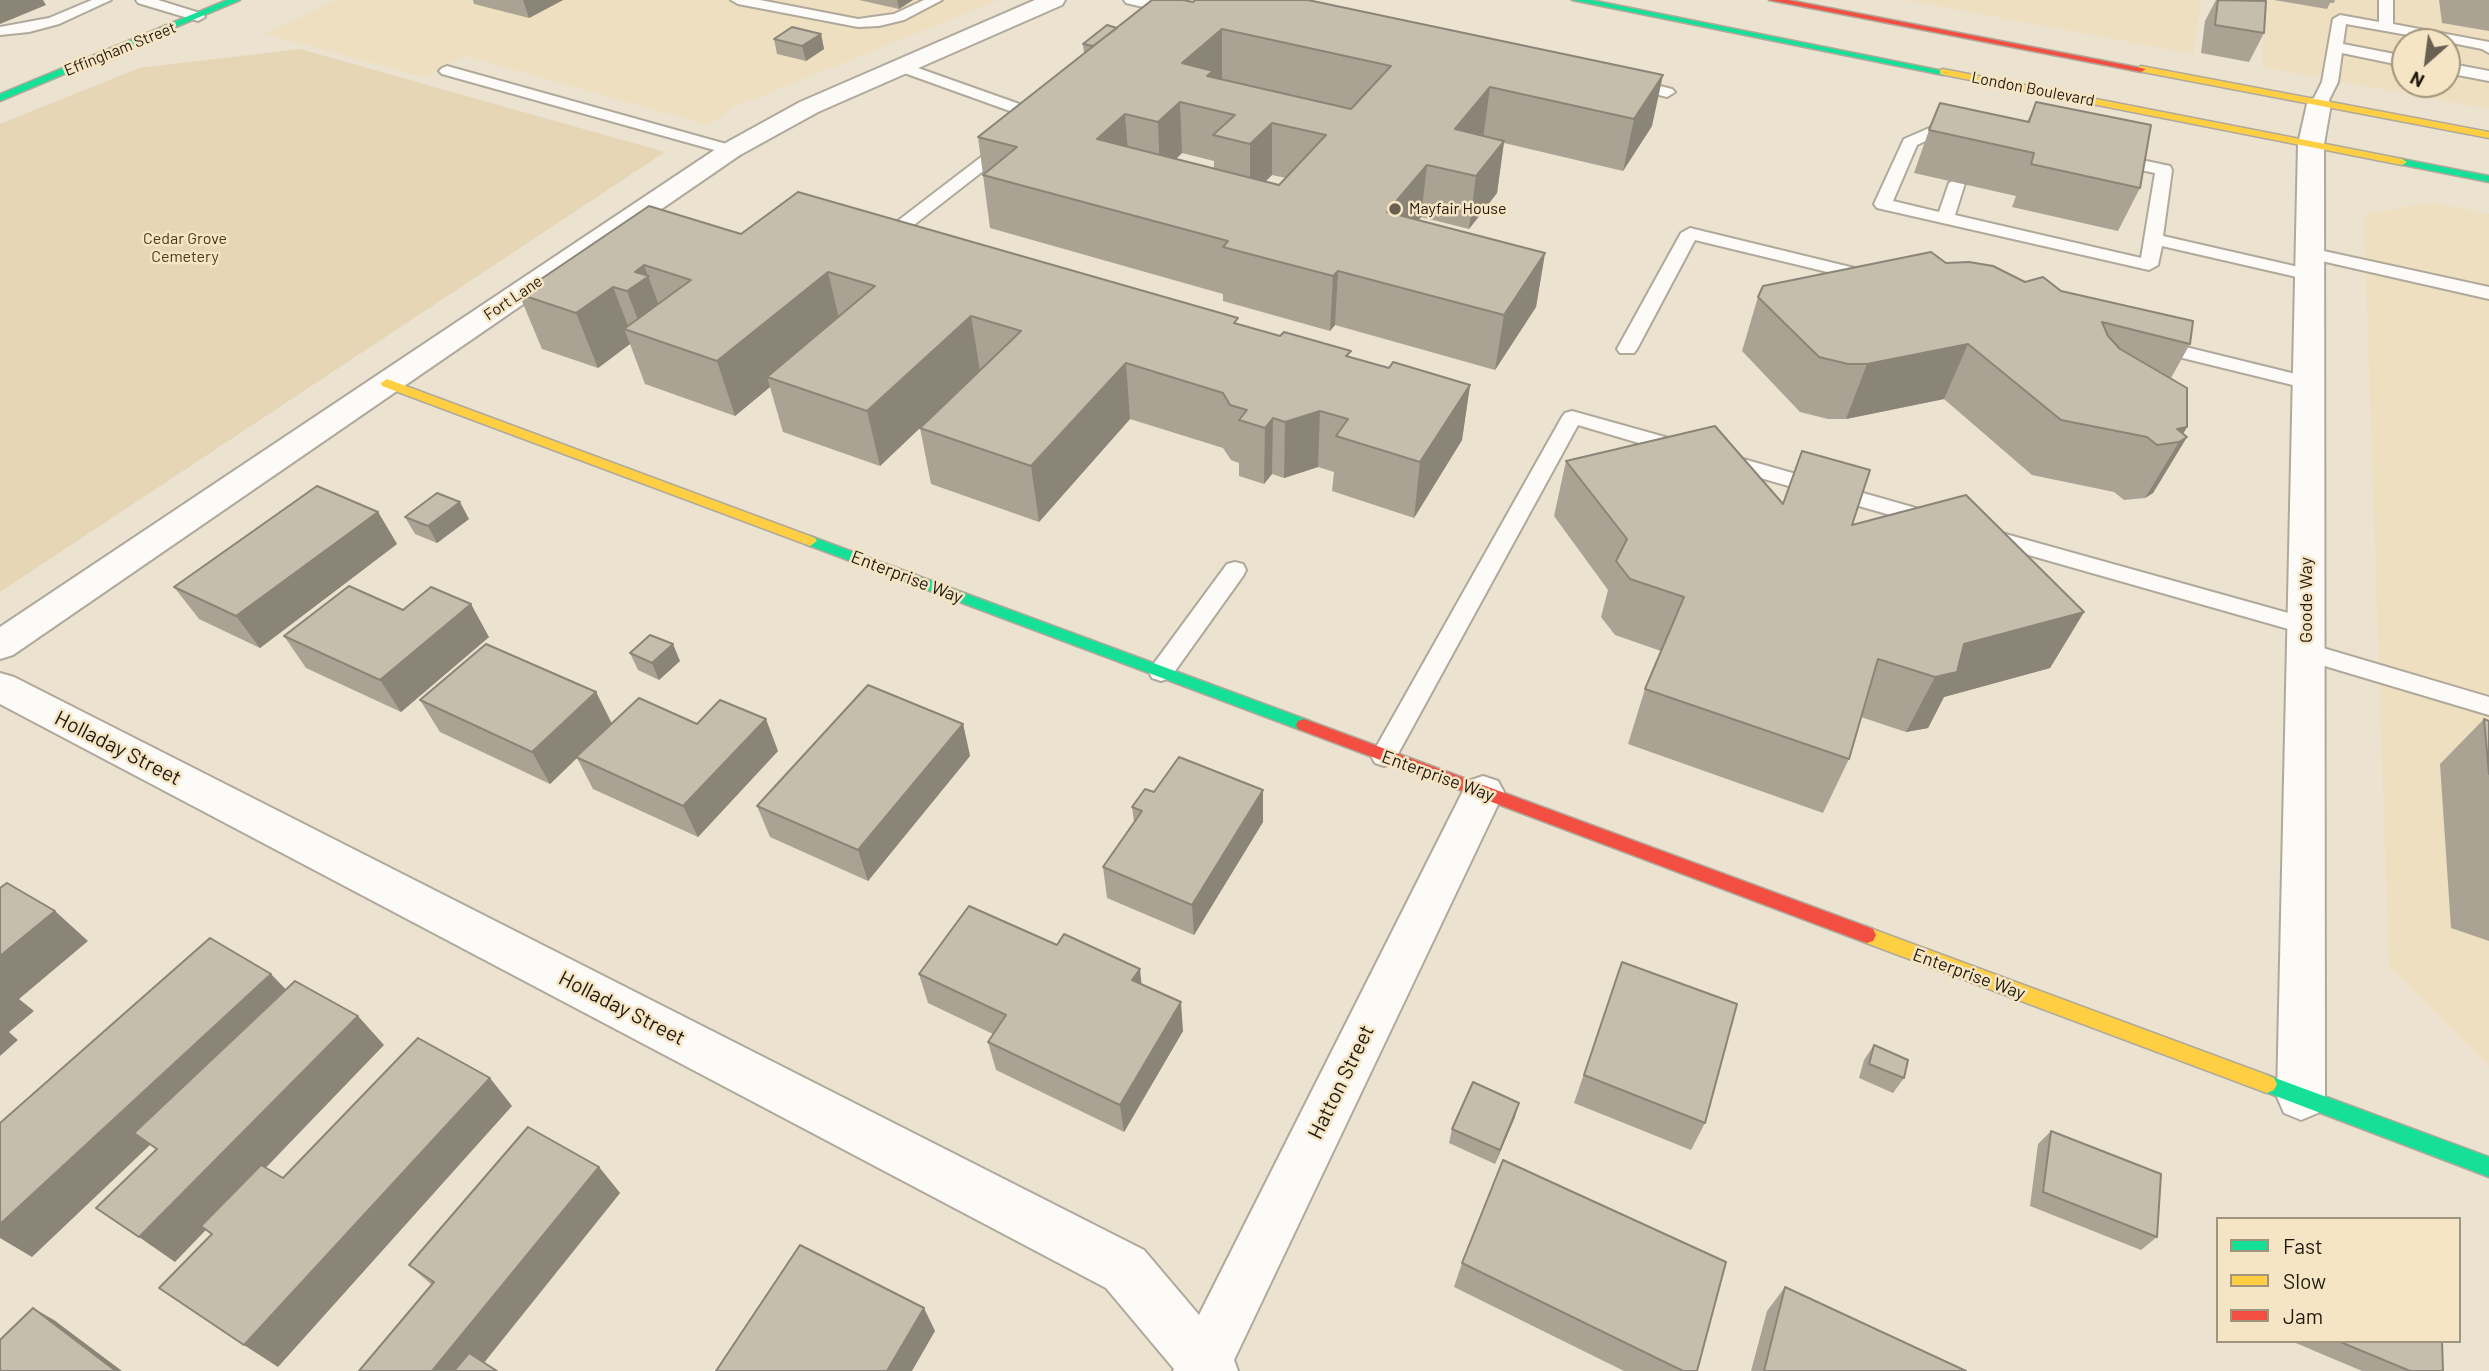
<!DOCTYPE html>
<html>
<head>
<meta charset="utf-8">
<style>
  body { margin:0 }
  #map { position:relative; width:2489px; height:1371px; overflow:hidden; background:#ebe2cf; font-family:Barlow,sans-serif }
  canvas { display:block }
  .legend { position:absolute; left:2216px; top:1217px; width:245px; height:126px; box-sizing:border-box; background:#f6e5c4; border:2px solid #a1947c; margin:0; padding:9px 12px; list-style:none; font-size:21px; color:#211b0f }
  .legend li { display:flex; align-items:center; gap:14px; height:35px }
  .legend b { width:35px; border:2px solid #a1947c }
  .north { position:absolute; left:2391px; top:28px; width:70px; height:70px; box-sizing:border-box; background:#f6e5c4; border:2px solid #a1947c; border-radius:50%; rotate:208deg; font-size:19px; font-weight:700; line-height:28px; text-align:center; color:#211b0f }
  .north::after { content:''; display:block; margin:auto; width:24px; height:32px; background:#686152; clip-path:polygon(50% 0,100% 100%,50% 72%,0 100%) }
</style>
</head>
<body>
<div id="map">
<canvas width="2489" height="1371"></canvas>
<ul class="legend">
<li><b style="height:9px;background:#16e098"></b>Fast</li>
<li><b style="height:9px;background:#ffcf43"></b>Slow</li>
<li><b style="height:9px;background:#f24e42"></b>Jam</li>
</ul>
<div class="north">N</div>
</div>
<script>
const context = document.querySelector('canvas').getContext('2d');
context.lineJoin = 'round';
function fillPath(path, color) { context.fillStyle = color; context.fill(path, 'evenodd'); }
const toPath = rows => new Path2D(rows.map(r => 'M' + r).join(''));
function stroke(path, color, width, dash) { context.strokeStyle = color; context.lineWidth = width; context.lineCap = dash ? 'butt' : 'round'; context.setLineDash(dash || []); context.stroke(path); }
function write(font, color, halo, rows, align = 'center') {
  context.font = font + ' Barlow,sans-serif'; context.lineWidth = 5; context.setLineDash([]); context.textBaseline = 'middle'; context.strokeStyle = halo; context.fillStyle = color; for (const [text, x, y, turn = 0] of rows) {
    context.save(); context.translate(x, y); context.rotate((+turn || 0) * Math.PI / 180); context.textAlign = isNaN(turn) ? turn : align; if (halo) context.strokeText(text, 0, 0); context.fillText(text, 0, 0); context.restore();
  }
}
fillPath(toPath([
  [336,0,999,0,734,107,708,125,465,56,425,77,265,34],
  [1905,0,2201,0,2193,54],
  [2234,0,2489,0,2489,109,2262,67,2265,6],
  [2405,42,2447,42,2447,84,2405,84],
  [2431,202,2489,214,2489,1067,2389,966,2364,215]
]), '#efdfc1');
fillPath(toPath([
  [300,49,665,152,0,592,0,124,139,68]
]), '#e7d6b6');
const lane = toPath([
  [92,0,111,0,59,24,29,32,0,35,0,27,49,18,92,0],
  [136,0,158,0,203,14,205,17,198,21,138,3,136,0],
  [731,0,760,0,858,19,894,14,924,0,942,0,904,20,879,26,858,27,738,4,731,0],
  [1124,0,1150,0,1176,6,1178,9,1165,18,1158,14,1160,11,1126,3,1124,0],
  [2379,0,2393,0,2393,24,2489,42,2489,53,2482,49,2447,42,2346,24,2343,44,2405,56,2405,66,2342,53,2338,82,2327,104,2325,107,2313,107,2311,104,2322,82,2333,19,2340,15,2379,22,2379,0],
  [901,62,1039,111,1046,108,1054,113,1047,120,1035,120,896,70,893,67,896,64,901,62],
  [2447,63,2489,71,2489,81,2447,73,2447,63],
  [447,66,737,147,739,150,731,155,725,153,442,74,439,71,442,68,447,66],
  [1628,78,1672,89,1675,92,1667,97,1623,86,1620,83,1623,80,1628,78],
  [1950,119,1963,123,1965,126,1963,129,1951,129,1917,145,1893,201,1939,212,1949,183,1957,178,1965,183,1955,215,2141,258,2155,173,2107,163,2105,159,2107,155,2113,154,2170,166,2172,170,2163,236,2316,271,2319,275,2310,280,2162,246,2158,265,2149,270,1877,208,1874,204,1904,139,1950,119],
  [1008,139,1016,144,1014,147,910,228,926,232,929,236,926,240,920,241,891,234,888,230,891,226,1002,141,1008,139],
  [1690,228,1879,274,1882,278,1873,283,1695,240,1637,349,1634,353,1620,353,1617,349,1681,233,1690,228],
  [2310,248,2489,287,2489,299,2304,257,2301,253,2304,249,2310,248],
  [2153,339,2316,379,2319,383,2316,387,2309,389,2146,349,2143,345,2153,339],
  [1572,411,1690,444,1693,449,1690,454,1683,456,1578,425,1393,763,1384,766,1375,763,1371,756,1375,749,1562,417,1565,413,1572,411],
  [1722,453,1944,516,1947,521,1944,526,1936,528,1715,465,1711,460,1715,455,1722,453],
  [1984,528,2306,618,2314,620,2318,626,2314,632,2306,634,1976,540,1973,535,1976,530,1984,528],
  [1235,562,1243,564,1246,570,1243,576,1170,678,1161,681,1152,678,1149,672,1152,666,1227,564,1235,562],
  [2306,643,2489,697,2489,715,2298,658,2294,652,2298,646,2306,643]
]);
const street = toPath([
  [1035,0,1065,0,1062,5,818,112,740,155,13,655,0,659,0,627,722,145,800,102,1035,0],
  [2319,97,2328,99,2331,104,2324,144,2325,1097,2318,1113,2301,1120,2284,1113,2277,1097,2298,144,2307,104,2310,99,2319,97],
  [0,673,14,677,1144,1250,1199,1315,1468,781,1483,776,1498,781,1504,792,1234,1360,1238,1371,1173,1371,1174,1369,1106,1288,0,704,0,673]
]);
const fast = toPath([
  [227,0,240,0,0,101,0,94,227,0],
  [1572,0,1591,0,1948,72,1943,75,1572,0],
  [2402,159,2489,176,2489,182,2398,164,2398,160,2402,159],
  [810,536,1310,721,1312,725,1310,729,1304,731,1298,729,805,544,803,541,810,536],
  [2267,1075,2489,1157,2489,1177,2260,1090,2257,1084,2260,1078,2267,1075]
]);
const slow = toPath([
  [2141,66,2489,132,2489,138,2138,71,2136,69,2141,66],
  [1943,69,2402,159,2407,162,2402,165,1940,74,1940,70,1943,69],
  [387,379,815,538,817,541,810,546,805,544,382,386,381,383,387,379],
  [1867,927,2267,1075,2274,1078,2277,1084,2274,1090,2267,1093,1861,941,1858,935,1861,929,1867,927]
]);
const jam = toPath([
  [1769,0,1788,0,2146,69,2141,72,1769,0],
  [1304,719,1873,929,1876,935,1873,941,1867,943,1861,941,1298,729,1296,725,1298,721,1304,719]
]);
stroke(lane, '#b0a99b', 4);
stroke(street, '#b0a99b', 4);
stroke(fast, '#b0a99b', 3);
stroke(slow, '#b0a99b', 3);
stroke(jam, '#b0a99b', 3);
fillPath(lane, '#fcfbf8');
fillPath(street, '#fcfbf8');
fillPath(fast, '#16e098');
fillPath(slow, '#ffcf43');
fillPath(jam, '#f24e42');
fillPath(toPath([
  [473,0,563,0,529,18,474,4],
  [859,0,913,0,899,9],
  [1308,0,1652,126,1623,171,1504,143,1497,193,1469,229,1421,217,1419,220,1545,253,1536,307,1495,370,1335,325,1330,331,1223,301,1223,294,990,228,978,137,1084,53,1083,44,1117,28,1193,2],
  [1182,153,1214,161,1214,168,1176,159],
  [1272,175,1286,178,1279,185,1265,181],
  [2216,0,2218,0,2264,33,2249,62,2201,53,2205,21],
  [2274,0,2335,0,2334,3,2330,3,2327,9],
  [2439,0,2489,0,2489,31,2442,23],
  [821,34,824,49,806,61,777,54,774,39],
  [2036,102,2140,188,2118,231,2012,207,2016,196,1914,173,1929,130,2027,122],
  [741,234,1238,324,1389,368,1470,385,1462,440,1414,518,1332,491,1334,472,1318,467,1284,478,1272,474,1264,484,1239,476,1239,463,1231,460,1223,448,1130,419,1039,522,931,484,920,428,980,371,880,466,783,432,770,387,735,416,645,384,630,344,598,368,542,349,519,294],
  [1946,263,2061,291,2190,344,2171,378,2187,427,2183,434,2187,437,2153,493,2145,498,2124,500,2114,492,2032,475,1944,399,1846,419,1828,419,1800,412,1742,351,1758,297],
  [1566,461,1783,504,1852,525,2084,612,2050,668,1944,697,1928,728,1906,732,1861,717,1849,759,1823,813,1628,744,1645,689,1661,651,1615,635,1601,617,1608,590,1554,516],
  [378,512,397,544,260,648,199,619,174,587],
  [405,517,469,519,437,543,415,534],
  [403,610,489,637,401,712,306,668,284,636],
  [630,653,680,661,659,680,638,670],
  [596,692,612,724,697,724,778,751,698,837,593,789,577,758,550,784,440,732,420,700],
  [2484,719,2489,721,2489,941,2451,928,2440,764],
  [963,724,970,756,868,881,770,837,757,806],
  [1263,790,1263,822,1194,935,1107,898,1103,867,1134,822,1132,807],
  [1622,962,1705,1123,1691,1150,1574,1103],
  [919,974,1141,984,1183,1031,1124,1132,996,1070,988,1042,993,1034,928,1003],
  [1874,1045,1904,1078,1893,1093,1859,1078,1864,1060],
  [1515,1117,1495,1164,1449,1143,1452,1129],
  [2051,1131,2157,1237,2141,1250,2030,1206,2038,1144],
  [599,1167,620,1193,484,1363,359,1371,432,1285,409,1265],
  [1462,1263,1697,1371,1624,1371,1454,1287],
  [1785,1287,1966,1371,1751,1371,1767,1311],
  [2291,1341,2442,1341,2443,1371,2362,1371]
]), '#aaa394');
fillPath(toPath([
  [0,0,43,0,46,5,0,24],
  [523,0,563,0,529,18],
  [897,0,913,0,899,9],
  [1222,29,1222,79,1213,87,1182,63],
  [821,34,824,49,806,61,802,46],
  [1663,75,1652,126,1623,171,1634,119],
  [1490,87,1483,139,1455,129],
  [1180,102,1182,153,1160,174,1158,122],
  [1125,114,1129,165,1097,139],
  [1272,123,1272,175,1250,197,1250,144],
  [1504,141,1497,193,1469,229,1476,176],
  [1427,165,1421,217,1383,266,1387,212],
  [1545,253,1536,307,1495,370,1504,315],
  [644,265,668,330,644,336,627,291,635,272],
  [1338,271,1335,325,1330,331,1333,276],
  [828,272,841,327,767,377,770,387,735,416,717,361],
  [613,287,630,331,624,329,630,344,598,368,576,313],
  [971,316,980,371,880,466,867,411],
  [1968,344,1944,399,1846,419,1867,364],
  [1126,363,1130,419,1039,522,1031,466],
  [1470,385,1462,440,1414,518,1420,462],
  [1320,411,1318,467,1284,478,1285,422],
  [1273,418,1272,474,1264,484,1265,428],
  [2187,427,2178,442,2177,429],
  [2187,437,2153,493,2145,498,2179,442],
  [460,502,469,519,437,543,428,526],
  [378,512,397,544,260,648,236,616],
  [471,604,489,637,401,712,380,680],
  [2084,612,2050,668,1944,697,1928,728,1906,732,1935,677,1964,644],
  [673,644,680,661,659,680,652,663],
  [596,692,612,724,550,784,532,752],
  [766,719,778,751,698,837,683,806],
  [963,724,970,756,868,881,858,850],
  [1263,790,1263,822,1194,935,1192,905],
  [55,911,88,941,19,999,34,1011,9,1032,18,1040,0,1056,0,956],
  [1140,969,1143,998,1132,980],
  [271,974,299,1003,134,1133,150,1145,32,1257,0,1238,0,1224],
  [1181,1002,1183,1031,1124,1132,1120,1105],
  [358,1016,384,1045,175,1262,139,1237],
  [490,1078,512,1106,278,1367,244,1345],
  [1519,1103,1515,1117,1495,1164,1500,1150],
  [599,1167,620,1193,477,1371,432,1371],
  [33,1308,54,1320,122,1371,116,1371],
  [924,1308,935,1331,912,1371,887,1371]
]), '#8b8578');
const building = toPath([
  [1152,0,1183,0,1193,2,1195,0,1308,0,1663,75,1634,119,1490,87,1455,129,1504,141,1476,176,1427,165,1387,212,1545,253,1504,315,1338,271,1333,276,1223,247,1228,241,983,175,1017,147,978,137,1152,0],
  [1222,29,1391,66,1351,109,1207,76,1213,71,1182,63,1222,29],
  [1180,102,1235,115,1213,135,1250,144,1272,123,1326,135,1279,185,1097,139,1125,114,1158,122,1180,102],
  [2218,0,2266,1,2264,33,2215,25,2218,0],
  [1107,25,1117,28,1093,46,1083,44,1107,25],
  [792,27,821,34,802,46,774,39,792,27],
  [2036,102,2151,125,2140,188,2031,164,2034,153,1929,130,1940,103,2029,122,2036,102],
  [798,192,1238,318,1234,323,1280,336,1284,332,1351,351,1346,356,1389,368,1393,362,1470,385,1420,462,1336,436,1348,419,1320,411,1285,422,1273,418,1265,428,1239,420,1247,410,1230,405,1223,393,1126,363,1031,466,920,428,1021,331,971,316,867,411,767,377,875,286,828,272,717,361,624,329,691,280,644,265,635,272,649,276,627,291,613,287,576,313,519,294,649,206,741,234,798,192],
  [1931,252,1946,263,1969,262,1993,266,2025,282,2043,277,2061,291,2193,321,2190,344,2102,322,2108,336,2120,349,2187,388,2187,427,2177,429,2187,437,2179,442,2157,445,2147,437,2061,420,1968,344,1867,364,1848,364,1819,357,1758,297,1763,286,1931,252],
  [1715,426,1783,504,1802,451,1870,470,1852,525,1966,495,2084,612,1964,644,1957,672,1935,677,1878,659,1849,759,1645,689,1684,597,1630,579,1616,561,1627,539,1566,461,1715,426],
  [317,486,378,512,236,616,174,587,317,486],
  [437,493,460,502,428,526,405,517,437,493],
  [349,586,403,610,431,587,471,604,380,680,284,636,349,586],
  [650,635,673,644,652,663,630,653,650,635],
  [486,644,596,692,532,752,420,700,486,644],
  [868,685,963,724,858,850,757,806,868,685],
  [639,698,697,724,720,700,766,719,683,806,576,757,639,698],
  [2484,719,2489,721,2489,774,2484,719],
  [1179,757,1263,790,1192,905,1103,867,1142,811,1132,807,1145,789,1154,792,1179,757],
  [7,883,55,911,0,956,0,888,7,883],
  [969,906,1057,945,1064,934,1140,969,1132,980,1181,1002,1120,1105,988,1042,1006,1015,919,974,969,906],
  [210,938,271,974,0,1224,0,1123,210,938],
  [1622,962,1737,1004,1705,1123,1584,1075,1622,962],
  [295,981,358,1016,139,1237,96,1208,157,1149,134,1133,295,981],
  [418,1038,490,1078,244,1345,159,1288,212,1234,201,1226,261,1165,283,1178,418,1038],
  [1874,1045,1908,1060,1904,1078,1869,1064,1874,1045],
  [1473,1082,1519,1103,1500,1150,1452,1129,1473,1082],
  [528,1127,599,1167,432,1371,359,1371,434,1282,409,1265,528,1127],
  [2051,1131,2161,1174,2157,1237,2043,1192,2051,1131],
  [1503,1160,1726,1262,1697,1371,1683,1371,1462,1263,1503,1160],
  [800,1245,924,1308,887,1371,716,1371,800,1245],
  [1785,1287,1966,1371,1764,1371,1785,1287],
  [33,1308,116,1371,2,1371,0,1370,0,1340,33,1308],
  [2338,1341,2442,1341,2443,1371,2410,1371,2338,1341],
  [469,1353,497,1371,454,1371,469,1353]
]);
fillPath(building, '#c6beac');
stroke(building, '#8b8578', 2);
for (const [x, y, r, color] of [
  [1395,209,7,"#686152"]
]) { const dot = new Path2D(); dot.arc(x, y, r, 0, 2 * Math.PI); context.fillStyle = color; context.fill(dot); stroke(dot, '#f6e5c4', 2.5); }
write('16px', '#211b0f', '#f6e5c4', [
  ["Effingham Street",120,49,-22],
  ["London Boulevard",2033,89,11],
  ["Fort Lane",513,298,-34]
]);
write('16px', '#211b0f', '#f6e5c4', [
  ["Mayfair House",1409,209]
], 'left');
write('16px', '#4b3915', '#f6e5c4', [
  ["Cedar Grove",185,239],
  ["Cemetery",185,257]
]);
write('18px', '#211b0f', '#f6e5c4', [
  ["Enterprise Way",907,577,21],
  ["Goode Way",2306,600,-90],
  ["Enterprise Way",1438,776,20],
  ["Enterprise Way",1969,974,20]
]);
write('21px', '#211b0f', '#f6e5c4', [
  ["Holladay Street",118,748,27],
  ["Holladay Street",622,1008,27],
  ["Hatton Street",1341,1082,-64]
]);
</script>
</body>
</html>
